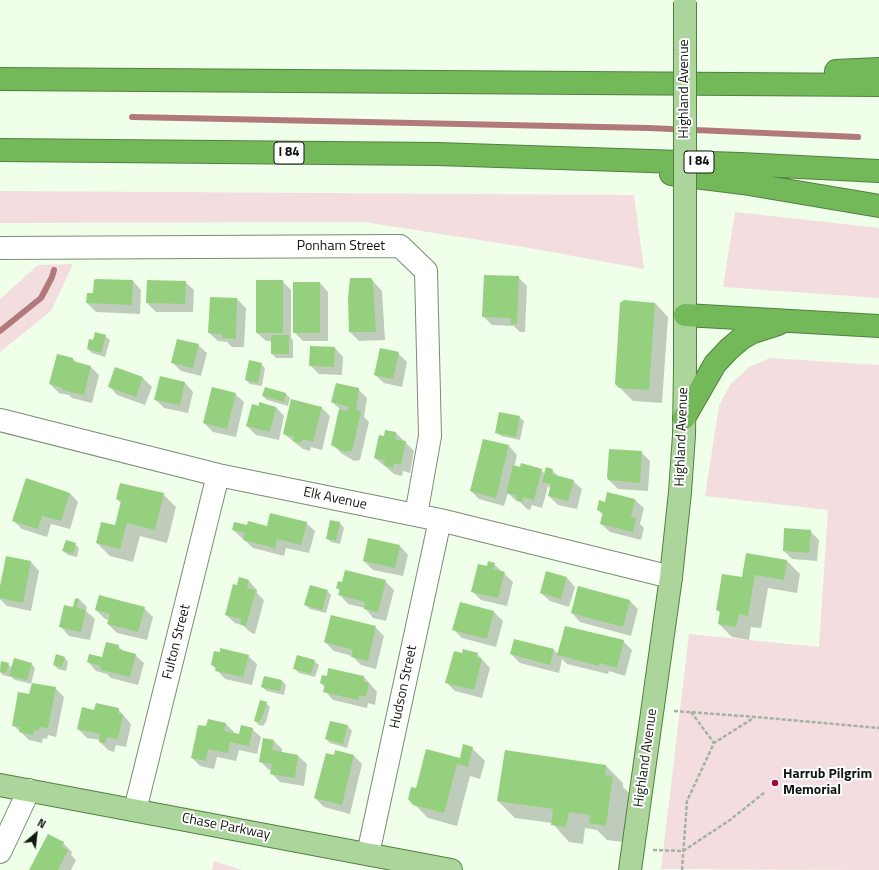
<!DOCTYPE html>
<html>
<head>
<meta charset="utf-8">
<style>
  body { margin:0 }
  #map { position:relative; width:879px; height:870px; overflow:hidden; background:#efffea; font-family:"Titillium Web",sans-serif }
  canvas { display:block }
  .north { position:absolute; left:16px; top:814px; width:40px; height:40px; -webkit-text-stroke:3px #fff; paint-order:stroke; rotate:28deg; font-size:11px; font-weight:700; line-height:16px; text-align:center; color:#11180f }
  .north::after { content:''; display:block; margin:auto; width:14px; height:18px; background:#11180f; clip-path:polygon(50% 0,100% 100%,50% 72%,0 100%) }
</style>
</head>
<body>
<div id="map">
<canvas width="879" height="870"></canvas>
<div class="north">N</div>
</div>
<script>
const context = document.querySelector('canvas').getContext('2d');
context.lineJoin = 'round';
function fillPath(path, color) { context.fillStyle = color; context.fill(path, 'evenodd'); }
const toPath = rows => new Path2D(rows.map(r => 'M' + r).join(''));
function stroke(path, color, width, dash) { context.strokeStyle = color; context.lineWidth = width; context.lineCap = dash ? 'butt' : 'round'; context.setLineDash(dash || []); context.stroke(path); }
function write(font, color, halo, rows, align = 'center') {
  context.font = font + ' "Titillium Web",sans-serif'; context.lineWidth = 4; context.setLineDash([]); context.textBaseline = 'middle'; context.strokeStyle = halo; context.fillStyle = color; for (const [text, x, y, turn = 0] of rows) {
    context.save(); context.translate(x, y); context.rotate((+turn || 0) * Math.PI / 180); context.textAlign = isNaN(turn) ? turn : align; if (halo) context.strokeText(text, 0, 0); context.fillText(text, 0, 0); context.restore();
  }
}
fillPath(toPath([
  [0,191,634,195,644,269,524,247,364,222,0,223],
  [735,212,879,228,879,298,723,287],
  [73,264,51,311,0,352,0,299,38,265],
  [770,358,879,365,879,870,661,869,689,634,819,647,828,510,705,496,719,406,730,385,749,367],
  [214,861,242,870,212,870]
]), '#f3dddf');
fillPath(toPath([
  [518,277,527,286,525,332,520,332,514,326,492,325,483,316],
  [371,279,382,291,385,340,359,341,350,332],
  [133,281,141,290,140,314,96,312,87,303,94,295],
  [147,281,185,282,194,290,193,312,156,312,147,303],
  [282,281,291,290,291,338,293,340,293,358,276,358,272,354,272,341,266,341,257,333],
  [320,283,328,292,328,341,303,341,294,332],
  [237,299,246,308,244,347,232,347,227,342,218,341,209,333],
  [624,301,655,303,668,317,662,403,633,401,616,384],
  [105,336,110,340,105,357,92,353,88,349,93,341],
  [198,345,207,353,201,376,181,371,172,362],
  [335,348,343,357,342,375,319,374,310,365],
  [398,353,407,362,402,387,384,383,375,375],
  [73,359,77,363,91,367,99,375,92,403,72,398,69,395,59,393,50,384],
  [261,364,265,368,262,386,250,384,246,380],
  [115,368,143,378,152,387,145,405,117,395,109,386],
  [185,383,193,392,188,413,164,408,155,399],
  [265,388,286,394,290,398,288,406,267,400,263,396],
  [358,389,367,398,364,417,369,422,360,460,354,461,341,453,332,444,340,409,332,402],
  [235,394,244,402,236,437,213,432,204,423],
  [259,407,276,407,284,416,279,440,256,435,247,426],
  [321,407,330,416,322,450,311,447,310,451,303,449,284,434],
  [519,417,524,421,520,440,501,436,496,432],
  [396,433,414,451,410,473,403,471,402,476,394,474,375,458,385,437],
  [509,446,517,455,514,467,541,470,545,474,552,470,559,477,573,481,582,489,577,509,558,505,549,496,551,489,548,486,542,508,532,505,530,510,527,509,520,502,516,501,508,493,504,506,479,499,471,491],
  [641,452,650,461,648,491,618,489,609,480],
  [70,493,78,502,70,529,51,524,47,537,22,529,13,520],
  [608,493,635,500,644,508,640,524,644,528,641,540,610,532,601,524,603,515,598,510,606,503],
  [163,494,176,507,167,543,140,536,133,562,110,556,97,543,116,527,122,504,117,499],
  [331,521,340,523,344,528,340,544,331,542,327,538],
  [306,523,315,531,309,553,286,548,284,556,253,548,233,530,248,526,268,527],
  [810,531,819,540,817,561,792,559,784,551],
  [75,544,79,548,77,557,68,555,63,551],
  [400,546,408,555,403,576,373,570,364,561],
  [747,554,787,561,800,574,797,593,768,588,761,628,751,627,749,640,732,637,719,624,721,614,717,610,743,578],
  [31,562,39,571,31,611,7,606,0,599,0,591],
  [494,564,513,582,507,606,481,600,472,591,487,568],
  [567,578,575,587,569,607,550,601,541,593],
  [249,581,257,590,257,593,264,600,255,634,250,632,244,626,235,623,226,615,238,586],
  [385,581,394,590,386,621,373,618,365,608,348,604,340,595,341,592,337,588,343,583],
  [579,587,630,601,638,609,631,636,580,622,572,613],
  [327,591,331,595,326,613,310,609,305,605],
  [79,599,87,607,86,611,95,619,90,640,69,636,61,627,74,608],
  [461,603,494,612,503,621,496,647,462,638,454,630],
  [144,608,153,617,147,640,117,633,108,624,110,620,105,619,96,610],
  [375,627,384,636,376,669,361,665,352,656,334,651,325,642],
  [515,640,554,650,559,655,623,641,632,650,625,676,609,671,608,674,567,664,562,659,559,673,520,663,511,654],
  [118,646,124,652,135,655,144,663,138,685,111,678,107,674,96,671,88,662,103,658],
  [477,654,490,668,482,698,455,691,446,682,462,655],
  [248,656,257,664,252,685,225,679,212,665],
  [64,657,68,662,66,671,58,669,54,665],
  [314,661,319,665,315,677,299,673,295,669],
  [1,662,8,664,12,668,31,663,35,668,31,684,55,688,64,697,56,737,48,735,47,739,43,738,42,743,29,740,13,725,30,696,32,684,15,680,10,676,10,677,3,675,0,672],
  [265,677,282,681,286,685,284,695,267,691,262,687],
  [364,677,377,692,375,705,368,703,367,708,333,700,325,691,325,688,321,683],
  [266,703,270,707,266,722,263,726,259,725,255,721],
  [118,709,131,724,126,747,116,745,114,752,108,750,100,742,100,740,87,738,78,729,95,711],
  [225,723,234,732,234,734,240,735,252,729,261,737,257,754,239,750,236,761,217,757,214,769,200,766,192,758],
  [348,726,352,731,347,748,330,743,326,739],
  [274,741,282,749,282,753,298,756,307,764,304,786,280,782,271,773,272,770,269,770,260,761],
  [472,748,485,761,480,779,470,776,457,826,428,818,414,804,417,789,460,759],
  [505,751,606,766,623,783,623,787,630,794,623,842,607,840,597,830,585,828,583,844,569,842,552,823,515,818,498,801],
  [354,756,362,764,350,814,324,807,315,798],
  [63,843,72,852,71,855,76,860,71,870,30,870]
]), '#0003');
stroke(toPath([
  [132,117,648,128,858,137],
  [0,331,41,298,52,277,54,270]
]), '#b2797d', 6);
fillPath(toPath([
  [484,275,519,276,517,324,511,324,511,318,482,317],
  [350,278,371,278,373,281,376,332,349,332,348,299],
  [96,279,133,280,132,305,86,303,87,293,93,293,94,280],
  [147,280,186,281,185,304,146,303],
  [256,280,283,280,283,333,256,333],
  [293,282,320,282,320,333,293,333],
  [210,297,237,298,236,339,222,338,222,334,208,333],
  [624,300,655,303,649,390,619,388,615,384,620,303],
  [95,332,106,335,101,353,87,349,89,339,93,340],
  [271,335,289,335,289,354,271,354],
  [177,339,199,344,193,368,171,363],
  [310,346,335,347,334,367,309,366],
  [380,348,399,352,393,379,374,375],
  [57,354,73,358,73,361,91,366,84,395,62,390,62,388,49,384],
  [249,360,262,363,258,383,245,380],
  [115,367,143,377,136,397,108,387],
  [160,376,185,382,180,405,154,400],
  [336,383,359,388,356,409,361,412,352,451,345,452,331,445,339,409,347,411,349,407,331,402],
  [212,387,236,393,227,429,203,423],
  [265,387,286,393,284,402,262,396],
  [291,399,322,407,313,442,302,439,301,443,293,441,294,437,283,434],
  [259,402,276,407,270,432,246,426,252,404,259,406],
  [499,412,520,416,516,437,495,433],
  [385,430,396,432,395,439,406,441,401,465,394,463,393,468,384,465,385,460,374,458,379,435,384,436],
  [483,439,509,445,496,498,470,491],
  [609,449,642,451,640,483,608,480,607,477],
  [521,463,542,469,534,500,523,497,522,502,518,501,515,495,506,493,513,465,520,467],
  [546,467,553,469,552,474,574,480,568,501,548,496,551,484,542,482],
  [26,478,70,493,61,521,42,516,38,529,12,521],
  [120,483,164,493,155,530,127,523,120,549,96,543,101,522,115,525,121,501,116,499],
  [607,492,635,499,631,517,636,518,633,532,600,524,603,512,597,510,599,500,605,502],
  [270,513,307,522,301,545,277,539,275,548,243,540,245,533,232,530,234,522,247,525,248,521,267,526],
  [330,520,340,522,336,541,326,539],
  [784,528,811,530,809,553,783,551],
  [368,538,400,545,395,568,363,561],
  [66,540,76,543,73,554,62,551],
  [746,553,787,560,784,580,755,575,748,616,739,614,736,627,718,624,720,611,716,610,722,574,742,577],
  [6,556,31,561,23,603,0,598,0,586],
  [488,561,495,563,493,569,505,572,498,598,471,592,478,564,487,566],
  [345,570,386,580,378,612,364,609,365,602,338,595,340,589,336,588,338,581,342,582],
  [546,571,567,577,561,599,540,593],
  [239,577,249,580,247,588,256,590,246,626,240,624,241,619,225,615,233,584,237,585],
  [310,585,328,590,322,610,304,605],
  [578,586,630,600,623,627,571,613],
  [99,595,145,607,138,632,107,624,110,614,95,610],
  [79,598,77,608,86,610,81,632,59,627,64,605,73,607,75,599],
  [460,602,494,611,487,639,452,630],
  [331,615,376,626,368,661,351,657,353,650,324,642],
  [565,626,624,640,617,668,600,663,599,666,557,655],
  [514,639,554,649,550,665,510,654],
  [106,642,119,645,118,649,136,654,130,677,101,670,100,666,87,662,89,654,102,657],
  [220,648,249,655,243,677,215,671,216,667,211,665,214,651,220,652],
  [463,649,478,653,476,657,482,659,474,690,445,683,454,651,462,653],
  [56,654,65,657,62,667,53,665],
  [297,655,315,660,311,674,293,669],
  [14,658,32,663,27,680,9,676],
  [1,661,9,663,6,673,0,672],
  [328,668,364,676,363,681,369,683,366,697,359,695,358,700,323,692,325,685,320,683,322,675,327,676],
  [264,676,282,680,280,691,261,687],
  [32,683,56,687,48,728,39,727,39,731,34,730,33,735,19,732,20,727,12,726,18,692,29,694],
  [260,700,267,702,262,718,259,722,254,721],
  [96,703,119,708,118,713,123,715,118,739,107,737,106,743,99,742,100,734,77,729,82,707,94,710],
  [208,719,226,723,224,731,239,734,241,725,253,728,249,746,230,742,228,753,208,749,206,761,191,758,198,725,206,726],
  [330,721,348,725,343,744,325,739],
  [263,738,274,740,272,750,298,755,295,778,270,774,272,764,259,762],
  [463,744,473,747,468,767,457,764,444,813,413,805,408,799,411,787,416,788,426,749,460,758],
  [335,750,354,755,342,805,314,798,326,753,334,755],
  [505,750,606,765,605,775,613,776,606,826,589,823,590,815,569,812,566,827,551,825,553,809,497,801],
  [48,834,64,842,62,847,68,850,58,870,29,870]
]), '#95d07e');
const minor = toPath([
  [0,248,400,246,426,271,430,436,416,515],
  [0,420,218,475,440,520,671,577],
  [135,810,218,475],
  [0,852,29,790],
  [368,854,440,520]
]);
const major = toPath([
  [0,785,451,870],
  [630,870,671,577,680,492,684,435,685,368,685,274]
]);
const highway = toPath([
  [836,71,879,69],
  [0,79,879,85],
  [0,150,437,154,741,164,879,171],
  [671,174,743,183,879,206],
  [685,315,879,326],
  [684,418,715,364,729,349,742,338,753,332,778,324]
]);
stroke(minor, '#7b8c75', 24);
stroke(major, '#51813f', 24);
stroke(highway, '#51813f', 24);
stroke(toPath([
  [674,711,756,717,879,728],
  [691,712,714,743],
  [653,850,683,851,730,820,765,792],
  [682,870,687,801,714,743,755,717]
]), '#a5b2a1', 2.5, [4, 2]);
stroke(minor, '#fff', 22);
stroke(major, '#acd59b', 22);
stroke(highway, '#74b959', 22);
const majorBridge = toPath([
  [685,274,685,2]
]);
stroke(majorBridge, '#51813f', 24, []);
stroke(majorBridge, '#acd59b', 22);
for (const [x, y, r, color] of [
  [775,783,4,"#a3073d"]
]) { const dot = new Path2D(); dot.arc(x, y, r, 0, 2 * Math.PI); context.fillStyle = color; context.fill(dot); stroke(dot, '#fff', 1.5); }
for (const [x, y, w] of [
  [289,153,30],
  [699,162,30]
]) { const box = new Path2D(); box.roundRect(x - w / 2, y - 11, w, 22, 3); context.fillStyle = '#fff'; context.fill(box); stroke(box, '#11180f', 1); }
write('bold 13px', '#11180f', null, [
  ["I 84",289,153],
  ["I 84",699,162]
]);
write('14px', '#11180f', '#fff', [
  ["Highland Avenue",685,89,-90],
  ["Ponham Street",341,247],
  ["Highland Avenue",682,437,-88],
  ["Elk Avenue",335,499,12],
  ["Fulton Street",177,642,-76],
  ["Hudson Street",404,687,-78],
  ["Highland Avenue",646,758,-82],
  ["Chase Parkway",226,827,11]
]);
write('bold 14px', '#11180f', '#fff', [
  ["Harrub Pilgrim",783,775],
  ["Memorial",783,791]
], 'left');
</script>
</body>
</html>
